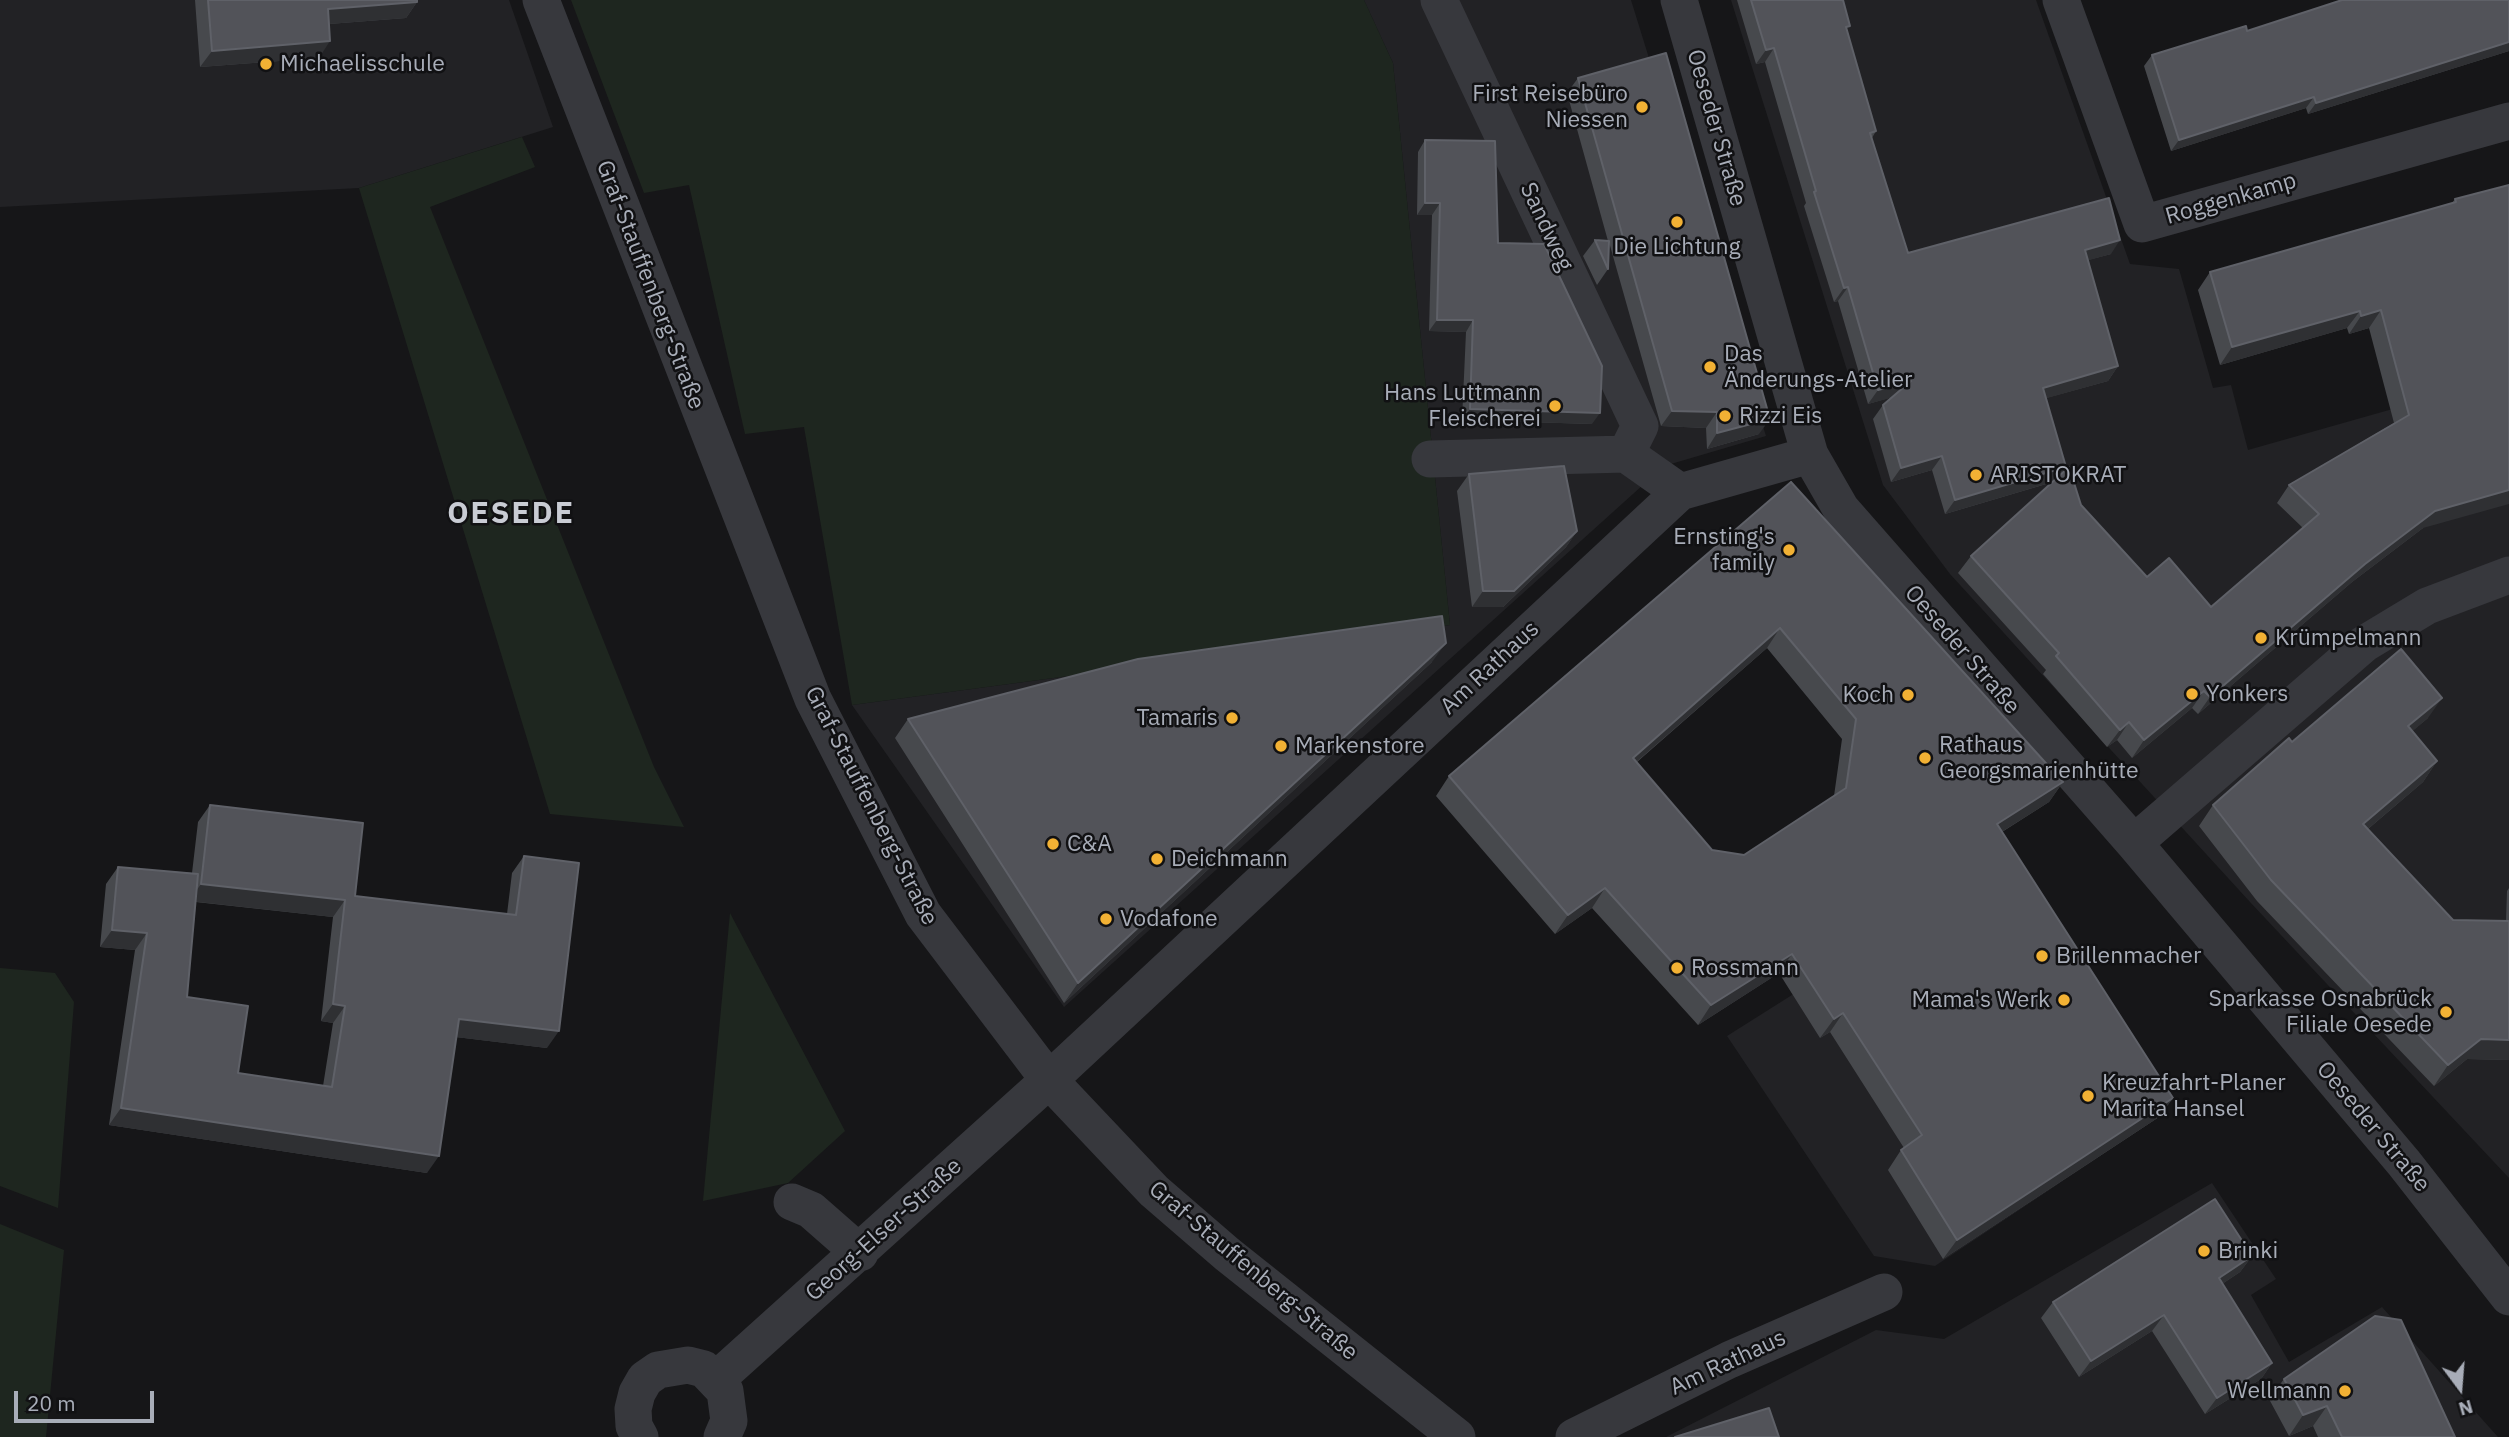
<!DOCTYPE html>
<html>
<head>
<meta charset="utf-8">
<style>
  body { margin:0 }
  #map { position:relative; width:2509px; height:1437px; overflow:hidden; background:#161618; font-family:"IBM Plex Sans",sans-serif }
  canvas { display:block }
  .north { position:absolute; left:2425px; top:1353px; width:70px; height:70px; -webkit-text-stroke:5px #111113; paint-order:stroke; rotate:164deg; font-size:19px; font-weight:700; line-height:28px; text-align:center; color:#a8adb8 }
  .north::after { content:''; display:block; margin:auto; width:24px; height:32px; background:#a8adb8; clip-path:polygon(50% 0,100% 100%,50% 72%,0 100%) }
  .scale { position:absolute; left:14px; top:1391px; width:140px; height:32px; box-sizing:border-box; border:4px solid #a8adb8; border-top:0; padding-left:9px; font-size:21px; line-height:24px; white-space:nowrap; color:#a8adb8; -webkit-text-stroke:5px #111113; paint-order:stroke }
</style>
</head>
<body>
<div id="map">
<canvas width="2509" height="1437"></canvas>
<div class="north">N</div>
<div class="scale">20 m</div>
</div>
<script>
const context = document.querySelector('canvas').getContext('2d');
context.lineJoin = 'round';
function fillPath(path, color) { context.fillStyle = color; context.fill(path, 'evenodd'); }
const toPath = rows => new Path2D(rows.map(r => 'M' + r).join(''));
function stroke(path, color, width, dash) { context.strokeStyle = color; context.lineWidth = width; context.lineCap = dash ? 'butt' : 'round'; context.setLineDash(dash || []); context.stroke(path); }
function write(font, color, halo, rows, align = 'center') {
  context.font = font + ' "IBM Plex Sans",sans-serif'; context.lineWidth = 5; context.setLineDash([]); context.textBaseline = 'middle'; context.strokeStyle = halo; context.fillStyle = color; for (const [text, x, y, turn = 0] of rows) {
    context.save(); context.translate(x, y); context.rotate((+turn || 0) * Math.PI / 180); context.textAlign = isNaN(turn) ? turn : align; if (halo) context.strokeText(text, 0, 0); context.fillText(text, 0, 0); context.restore();
  }
}
fillPath(toPath([
  [0,0,509,0,553,127,359,188,0,207],
  [1364,0,1631,0,1766,436,1664,466,1064,1007,852,705,1450,625,1393,63],
  [1731,0,2036,0,2130,264,2179,269,2213,388,2231,385,2248,450,2509,376,2509,1178,2250,902,1950,574,1883,485],
  [1998,865,2159,1117,1935,1266,1874,1256,1727,1036],
  [2212,1183,2276,1279,2251,1295,2289,1362,2382,1307,2498,1437,1666,1437,1876,1330,1944,1339]
]), '#222225');
fillPath(toPath([
  [571,0,1364,0,1393,63,1450,625,852,705,804,427,745,434,689,185,644,193],
  [522,137,535,167,430,207,654,767,684,827,550,814,359,188],
  [730,913,845,1131,788,1183,703,1201],
  [0,968,55,973,74,1002,58,1208,0,1186],
  [0,1224,64,1250,46,1437,0,1437]
]), '#1e261f');
stroke(toPath([
  [541,0,813,699,923,914,1049,1080,1154,1191,1227,1254,1457,1437],
  [1439,0,1640,426,1626,454],
  [1679,0,1810,455,1841,509,2134,843,2404,1163,2509,1297],
  [2061,0,2142,224,2509,121],
  [1430,459,1626,454,1680,492],
  [2134,843,2364,644,2427,606,2509,575],
  [792,1202,811,1210,860,1253],
  [717,1379,1049,1080,1680,492,1810,455],
  [640,1437,634,1426,633,1409,637,1393,645,1379,658,1370,688,1365,704,1369,725,1391,729,1421,722,1437],
  [1574,1437,1729,1360,1884,1292]
]), '#37383d', 37);
fillPath(toPath([
  [195,0,417,0,417,2,406,18,329,24,319,58,200,67],
  [1737,0,1843,0,1847,31,1876,131,1872,138,1908,253,2111,254,2088,260,2118,366,2108,381,2046,398,2060,475,2081,505,2147,577,2211,607,2303,528,2277,503,2289,485,2394,423,2369,328,2349,334,2347,328,2220,365,2198,290,2210,272,2452,203,2455,199,2509,185,2423,528,2352,582,2198,714,2192,708,2132,758,2117,740,2107,747,2043,674,2046,670,1958,573,1971,556,2053,482,1945,514,1932,470,1891,482,1873,419,1883,405,1892,397,1868,404,1838,301,1834,302,1804,206,1806,203,1765,62,1756,64],
  [2509,0,2509,51,2308,114,2306,108,2171,151,2144,66,2152,55,2247,31],
  [1578,78,1759,434,1707,449,1706,428,1661,426,1609,242,1608,269,1597,285,1583,256,1595,240,1608,241,1567,93],
  [1425,140,1498,243,1592,424,1462,420,1466,332,1429,331,1432,215,1417,215,1418,152],
  [1469,474,1577,531,1566,547,1503,607,1472,607,1457,491],
  [1791,482,2063,782,2049,802,2002,832,2173,1098,2159,1117,1943,1259,1888,1170,1901,1150,1904,1148,1830,1032,1820,1038,1779,973,1698,1025,1592,908,1555,934,1436,796,1449,776],
  [1767,648,1842,739,1834,796,1744,855,1712,850,1637,762],
  [1432,662,1064,1003,895,738,908,719],
  [2428,718,2412,731,2437,761,2423,782,2368,829,2453,920,2506,921,2507,891,2509,888,2509,1060,2467,1059,2434,1086,2257,901,2199,826,2213,805,2292,742],
  [210,805,355,896,507,914,512,873,524,856,547,1048,456,1037,427,1173,109,1125,135,950,100,947,106,884,118,867,192,873,198,822],
  [196,902,333,917,321,1021,333,1023,323,1086,238,1073,187,997],
  [2252,1256,2240,1272,2222,1284,2272,1363,2261,1379,2205,1414,2152,1331,2079,1377,2041,1318,2053,1302],
  [2284,1379,2455,1437,2318,1437,2313,1426,2289,1436,2269,1399]
]), '#47494d');
fillPath(toPath([
  [417,2,406,18,316,25,328,9],
  [330,41,319,58,200,67,212,51],
  [2509,42,2509,51,2308,114,2316,103],
  [1774,48,1765,62,1756,64,1766,50],
  [2314,97,2306,108,2171,151,2179,140],
  [1425,203,1440,203,1432,215,1417,215],
  [2120,240,2111,254,2075,264,2085,250],
  [1848,287,1838,301,1834,302,1844,288],
  [2381,310,2369,328,2349,334,2361,316],
  [2360,311,2347,328,2220,365,2232,347],
  [1437,320,1473,320,1466,332,1429,331],
  [2118,366,2108,381,2033,402,2043,388],
  [1911,381,1901,395,1868,404,1878,390],
  [1470,409,1600,413,1592,424,1462,420],
  [1672,411,1717,412,1706,428,1661,426],
  [1770,419,1759,434,1707,449,1717,433],
  [1942,456,1932,470,1891,482,1901,468],
  [2066,467,2056,481,1945,514,1955,500],
  [2509,490,2509,504,2423,528,2352,582,2198,714,2210,697,2365,564,2435,511],
  [1577,531,1566,547,1503,607,1472,607,1483,591],
  [1780,628,1767,648,1619,777,1633,758],
  [1446,643,1432,662,1064,1003,1078,983],
  [2204,691,2192,708,2132,758,2144,740],
  [2442,698,2428,718,2394,747,2408,726],
  [2129,722,2117,740,2107,747,2120,730],
  [2437,761,2423,782,2349,845,2363,824],
  [2063,782,2049,802,1984,843,1997,824],
  [201,884,345,900,333,917,189,901],
  [1605,888,1592,908,1555,934,1568,915],
  [112,930,147,933,135,950,100,947],
  [1792,954,1779,973,1698,1025,1711,1005],
  [333,1004,345,1006,333,1023,321,1021],
  [1843,1013,1830,1032,1820,1038,1834,1019],
  [459,1019,559,1031,547,1048,447,1036],
  [2481,1039,2509,1040,2509,1060,2467,1059,2434,1086,2448,1065],
  [2173,1098,2159,1117,1943,1259,1957,1240],
  [121,1108,439,1156,427,1173,109,1125],
  [2252,1256,2240,1272,2207,1294,2219,1278],
  [2164,1315,2152,1331,2079,1377,2091,1361],
  [2272,1363,2261,1379,2205,1414,2217,1398],
  [2327,1406,2313,1426,2289,1436,2303,1415]
]), '#2f3033');
const building = toPath([
  [208,0,417,0,417,2,328,9,330,41,212,51,208,0],
  [1751,0,1843,0,1850,26,1846,27,1876,131,1870,133,1908,253,2109,198,2120,240,2085,250,2118,366,2043,388,2066,467,1955,500,1942,456,1901,468,1883,405,1911,381,1878,390,1848,287,1844,288,1814,192,1816,191,1774,48,1766,50,1751,0],
  [2342,0,2509,0,2509,42,2316,103,2314,97,2179,140,2152,55,2246,26,2247,31,2342,0],
  [1666,53,1770,419,1717,433,1717,412,1672,411,1578,78,1666,53],
  [1425,140,1495,141,1498,243,1544,244,1602,366,1600,413,1470,409,1473,320,1437,320,1440,203,1425,203,1425,140],
  [2509,185,2509,490,2435,511,2365,564,2210,697,2204,691,2144,740,2129,722,2120,730,2056,656,2059,653,1971,556,2069,467,2081,505,2147,577,2169,558,2211,607,2319,514,2289,485,2409,415,2381,310,2361,316,2360,311,2232,347,2210,272,2456,202,2455,199,2509,185],
  [1595,240,1609,241,1608,269,1595,240],
  [1564,466,1577,531,1514,591,1483,591,1469,474,1564,466],
  [1791,482,2063,782,1997,824,2173,1098,1957,1240,1901,1150,1922,1135,1843,1013,1834,1019,1792,954,1711,1005,1605,888,1568,915,1449,776,1791,482],
  [1780,628,1856,719,1846,788,1744,855,1712,850,1633,758,1780,628],
  [1442,616,1446,643,1078,983,908,719,1138,659,1442,616],
  [2401,649,2442,698,2408,726,2437,761,2363,824,2453,920,2509,921,2509,1040,2481,1039,2448,1065,2271,880,2213,805,2289,738,2292,742,2401,649],
  [210,805,363,823,355,896,516,915,524,856,579,863,559,1031,459,1019,439,1156,121,1108,147,933,112,930,118,867,198,874,187,997,248,1006,238,1073,332,1087,345,1006,333,1004,345,900,201,884,210,805],
  [2215,1199,2252,1256,2219,1278,2272,1363,2217,1398,2164,1315,2091,1361,2053,1302,2215,1199],
  [2375,1316,2401,1320,2455,1437,2342,1437,2327,1406,2303,1415,2284,1379,2375,1316],
  [1769,1408,1779,1437,1675,1437,1769,1408]
]);
fillPath(building, '#525359');
stroke(building, '#5f6168', 2);
for (const [x, y, r, color] of [
  [266,64,7,"#f2b134"],
  [1642,107,7,"#f2b134"],
  [1677,222,7,"#f2b134"],
  [1710,367,7,"#f2b134"],
  [1555,406,7,"#f2b134"],
  [1725,416,7,"#f2b134"],
  [1976,475,7,"#f2b134"],
  [1789,550,7,"#f2b134"],
  [2261,638,7,"#f2b134"],
  [2192,694,7,"#f2b134"],
  [1908,695,7,"#f2b134"],
  [1232,718,7,"#f2b134"],
  [1281,746,7,"#f2b134"],
  [1925,758,7,"#f2b134"],
  [1053,844,7,"#f2b134"],
  [1157,859,7,"#f2b134"],
  [1106,919,7,"#f2b134"],
  [2042,956,7,"#f2b134"],
  [1677,968,7,"#f2b134"],
  [2064,1000,7,"#f2b134"],
  [2446,1012,7,"#f2b134"],
  [2088,1096,7,"#f2b134"],
  [2204,1251,7,"#f2b134"],
  [2345,1391,7,"#f2b134"]
]) { const dot = new Path2D(); dot.arc(x, y, r, 0, 2 * Math.PI); context.fillStyle = color; context.fill(dot); stroke(dot, '#111113', 2.5); }
write('23px', '#a8adb8', '#111113', [
  ["Michaelisschule",280,64],
  ["First Reisebüro",1628,94,"right"],
  ["Niessen",1628,120,"right"],
  ["Die Lichtung",1677,247,"center"],
  ["Das",1724,354],
  ["Änderungs-Atelier",1724,380],
  ["Hans Luttmann",1541,393,"right"],
  ["Fleischerei",1541,419,"right"],
  ["Rizzi Eis",1739,416],
  ["ARISTOKRAT",1990,475],
  ["Ernsting's",1775,537,"right"],
  ["family",1775,563,"right"],
  ["Krümpelmann",2275,638],
  ["Yonkers",2206,694],
  ["Koch",1894,695,"right"],
  ["Tamaris",1218,718,"right"],
  ["Rathaus",1939,745],
  ["Georgsmarienhütte",1939,771],
  ["Markenstore",1295,746],
  ["C&A",1067,844],
  ["Deichmann",1171,859],
  ["Vodafone",1120,919],
  ["Brillenmacher",2056,956],
  ["Rossmann",1691,968],
  ["Sparkasse Osnabrück",2432,999,"right"],
  ["Filiale Oesede",2432,1025,"right"],
  ["Mama's Werk",2050,1000,"right"],
  ["Kreuzfahrt-Planer",2102,1083],
  ["Marita Hansel",2102,1109],
  ["Brinki",2218,1251],
  ["Wellmann",2331,1391,"right"]
], 'left');
write('23px', '#a8adb8', '#111113', [
  ["Oeseder Straße",1716,128,74],
  ["Roggenkamp",2231,199,-16],
  ["Sandweg",1546,227,65],
  ["Graf-Stauffenberg-Straße",650,285,69],
  ["Oeseder Straße",1962,650,49],
  ["Am Rathaus",1490,668,-43],
  ["Graf-Stauffenberg-Straße",871,806,63],
  ["Oeseder Straße",2373,1127,50],
  ["Georg-Elser-Straße",884,1230,-42],
  ["Graf-Stauffenberg-Straße",1253,1271,40],
  ["Am Rathaus",1728,1363,-25]
]);
context.letterSpacing = '2px';
write('bold 30px', '#c9ccd4', '#111113', [
  ["OESEDE",511,514]
]);
context.letterSpacing = '0px';
</script>
</body>
</html>
